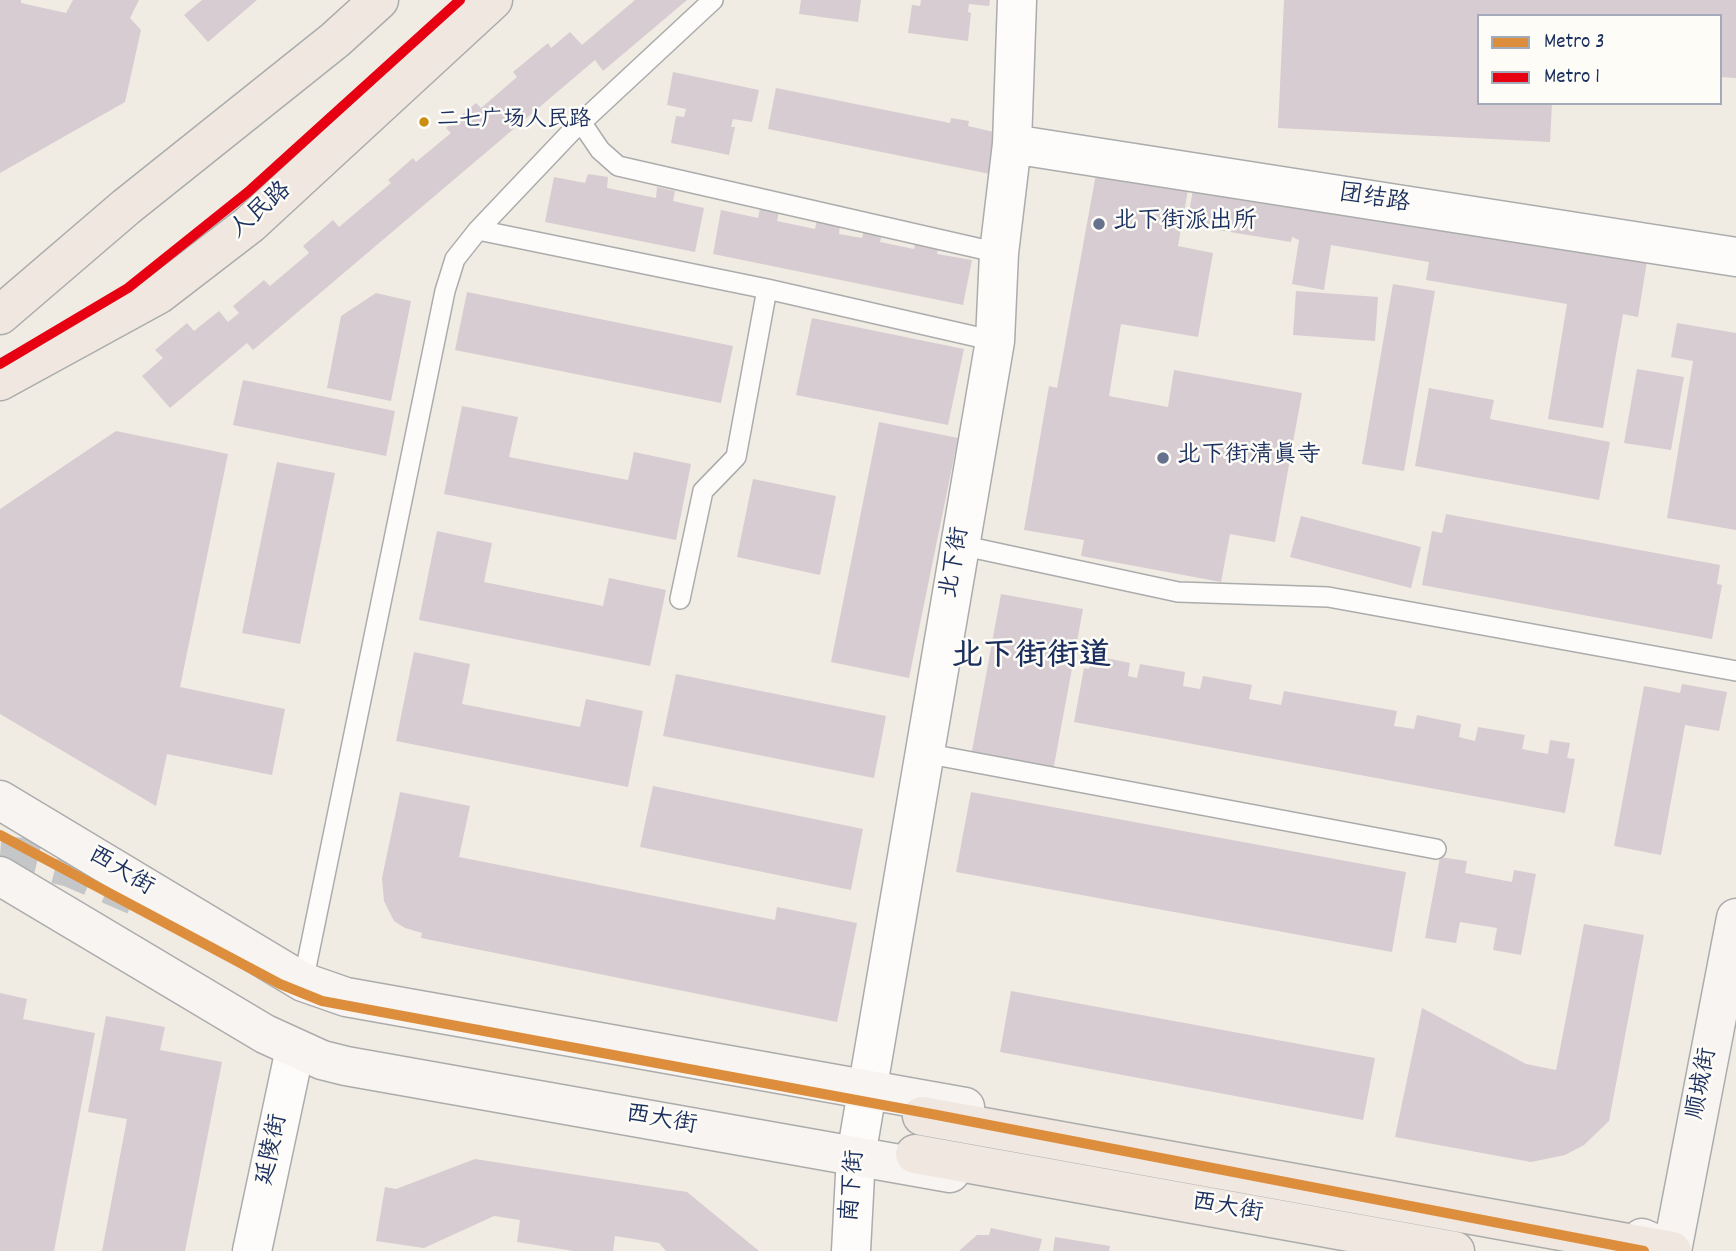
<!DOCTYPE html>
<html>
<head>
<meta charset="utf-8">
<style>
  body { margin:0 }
  #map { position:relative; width:1736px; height:1251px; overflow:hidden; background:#f0ece3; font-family:Dekko,sans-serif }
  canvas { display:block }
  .legend { position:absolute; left:1477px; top:14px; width:245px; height:91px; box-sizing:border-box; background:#fdfcf7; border:2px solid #a3aaba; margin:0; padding:9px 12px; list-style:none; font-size:21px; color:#1b2f5e }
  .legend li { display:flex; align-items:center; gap:14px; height:35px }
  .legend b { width:35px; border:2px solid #a3aaba }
</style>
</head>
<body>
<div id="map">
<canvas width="1736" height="1251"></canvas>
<ul class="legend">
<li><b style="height:9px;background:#dd8e3d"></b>Metro 3</li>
<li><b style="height:9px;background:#e60012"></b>Metro 1</li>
</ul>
</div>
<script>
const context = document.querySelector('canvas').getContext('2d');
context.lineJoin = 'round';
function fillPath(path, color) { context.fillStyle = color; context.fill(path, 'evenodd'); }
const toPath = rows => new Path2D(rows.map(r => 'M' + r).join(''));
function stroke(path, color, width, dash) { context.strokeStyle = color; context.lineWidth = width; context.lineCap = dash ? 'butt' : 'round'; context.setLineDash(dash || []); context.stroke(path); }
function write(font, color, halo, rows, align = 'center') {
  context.font = font + ' Dekko,"LXGW WenKai TC",sans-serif'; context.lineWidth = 5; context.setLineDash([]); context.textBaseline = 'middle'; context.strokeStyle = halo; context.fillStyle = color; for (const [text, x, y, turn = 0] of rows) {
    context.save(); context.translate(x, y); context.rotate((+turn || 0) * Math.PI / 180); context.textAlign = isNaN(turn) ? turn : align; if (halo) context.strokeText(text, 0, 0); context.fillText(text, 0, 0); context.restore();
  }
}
fillPath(toPath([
  [0,0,21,0,21,3,66,13,73,0,139,0,130,18,141,30,125,102,0,173],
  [202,0,257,0,208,42,184,15],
  [635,0,687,0,603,71,595,60,253,350,247,343,170,408,142,376,163,358,155,350,187,323,194,331,219,311,228,322,239,313,233,306,264,280,270,286,309,253,303,246,333,220,339,227,391,183,388,180,413,158,416,162,451,133,446,128,476,103,481,108,517,77,513,72,548,43,551,48,570,32,582,45],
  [801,0,861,0,858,22,799,14],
  [921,0,990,0,989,6,969,4,968,12,971,13,968,41,908,33,912,5,920,6],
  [1284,0,1736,0,1736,78,1720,77,1720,16,1479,16,1479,103,1552,103,1550,142,1278,128],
  [673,72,759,90,752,122,733,119,731,127,735,127,729,155,671,143,676,116,684,117,686,109,667,105],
  [776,88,950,123,951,118,969,121,968,126,998,133,990,174,768,129],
  [588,174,608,177,607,188,656,198,657,187,675,191,673,201,704,208,695,252,545,222,554,177,585,183],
  [1096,174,1188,190,1178,246,1213,253,1198,337,1121,324,1109,396,1168,407,1174,370,1302,393,1275,542,1230,534,1221,582,1081,556,1084,540,1024,530,1049,386,1057,388],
  [1195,177,1648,255,1638,317,1623,314,1603,428,1548,419,1567,304,1426,280,1429,262,1331,245,1324,290,1292,284,1299,240,1292,237,1291,242,1187,225],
  [760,208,779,212,777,221,815,229,817,220,840,225,839,234,862,238,864,230,882,233,880,242,914,249,916,240,939,245,937,254,972,260,963,305,713,254,721,210,758,218],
  [1393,284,1435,291,1404,471,1362,464],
  [1296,291,1378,297,1375,341,1293,335],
  [467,292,733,346,721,403,455,350],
  [376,293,411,301,391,401,327,388,341,316],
  [812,318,964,349,948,425,796,395],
  [1677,323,1736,333,1736,530,1667,518,1693,361,1671,357],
  [1637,369,1684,377,1671,450,1624,443],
  [243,380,395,411,386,456,233,425],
  [1429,388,1494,400,1490,419,1610,442,1599,500,1415,466],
  [462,406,518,417,509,457,628,480,634,452,691,464,676,540,444,494],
  [879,422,958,438,909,678,831,662],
  [116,431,228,454,180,687,285,709,272,775,167,754,156,806,0,714,0,509],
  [277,462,335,473,300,644,242,633],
  [753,479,836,496,820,575,737,557],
  [1446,514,1720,565,1717,584,1722,585,1712,639,1422,585,1432,531,1442,533],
  [1301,516,1421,547,1411,588,1290,557],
  [437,531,492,543,484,582,603,606,609,578,666,590,650,666,419,620],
  [1001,594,1083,609,1053,771,971,756],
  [414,652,470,664,462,704,580,727,586,699,643,711,628,787,396,741],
  [1092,655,1130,663,1128,676,1137,678,1140,664,1185,672,1183,686,1200,689,1203,676,1252,685,1249,699,1281,705,1284,691,1397,711,1394,726,1414,729,1417,715,1461,724,1459,737,1475,741,1478,727,1525,735,1522,749,1548,754,1550,740,1570,743,1567,758,1575,759,1565,813,1074,722,1084,668,1089,669],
  [676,674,886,716,874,778,663,736],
  [1682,684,1727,692,1719,731,1685,725,1661,855,1614,846,1644,686,1680,693],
  [653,786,863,829,851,890,640,847],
  [400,792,470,806,459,857,775,920,777,907,857,923,837,1022,421,938,422,933,405,928,394,921,384,901,382,878],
  [971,792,1406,872,1392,952,956,872],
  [1440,857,1467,861,1465,873,1512,882,1514,870,1536,874,1521,955,1493,950,1497,928,1460,922,1456,943,1425,938],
  [1584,924,1644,935,1609,1121,1584,1145,1565,1155,1531,1162,1395,1137,1422,1008,1526,1064,1556,1070],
  [1011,991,1375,1058,1363,1120,1000,1052],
  [0,993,27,999,23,1019,95,1033,54,1251,0,1251],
  [106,1016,165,1027,160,1050,222,1062,185,1251,102,1251,127,1119,88,1112],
  [475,1159,687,1192,759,1251,666,1251,659,1243,615,1236,613,1251,574,1251,517,1242,520,1220,494,1216,424,1248,376,1241,385,1187,396,1189],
  [991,1228,1042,1239,1039,1251,959,1251,977,1235,989,1235],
  [1055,1237,1110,1246,1109,1251,1053,1251]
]), '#d7ccd1');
stroke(toPath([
  [0,855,25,857,70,868,135,896]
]), '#c5c6c8', 38, [38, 19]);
const lane = toPath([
  [581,122,600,150,618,166,999,253],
  [478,230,767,289,995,341],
  [960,545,1178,592,1328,597,1736,671],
  [680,599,703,491,736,457,767,289],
  [924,753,1436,849],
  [303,982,445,291,455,259,478,230,571,132,713,0]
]);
const street = toPath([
  [1012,144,1736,257],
  [252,1251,295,1049],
  [851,1251,856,1156,995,341,999,253,1012,144,1017,0]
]);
const secondary = toPath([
  [0,800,303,982,346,997,965,1107],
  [0,876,265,1034,322,1060,346,1066,950,1173],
  [1642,1238,1672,1251,1736,918]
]);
const primary = toPath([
  [0,315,126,207,335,40,379,0],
  [0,381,159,294,250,224,493,0],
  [922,1116,1672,1251],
  [915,1154,1455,1251]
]);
stroke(lane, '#abacac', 22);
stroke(street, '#abacac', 41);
stroke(secondary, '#abacac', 41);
stroke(primary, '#abacac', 41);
stroke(lane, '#fdfcfb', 19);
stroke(street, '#fdfcfb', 38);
stroke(secondary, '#f8f4f1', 38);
stroke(primary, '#efe7e0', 38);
stroke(toPath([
  [0,835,280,984,322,1001,937,1115,1644,1251]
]), '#dd8e3d', 10);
stroke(toPath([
  [0,364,128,288,248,192,460,0]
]), '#e60012', 10);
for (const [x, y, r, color] of [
  [424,122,6,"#cb8e13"],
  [1099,224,7,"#66718d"],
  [1163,458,7,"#66718d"]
]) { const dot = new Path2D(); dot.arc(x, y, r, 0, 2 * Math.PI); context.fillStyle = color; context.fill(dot); stroke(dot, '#fdfcf7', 2.5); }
write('22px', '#1b2f5e', '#fdfcf7', [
  ["二七广场人民路",437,122]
], 'left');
write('24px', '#1b2f5e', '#fdfcf7', [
  ["团结路",1374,201,9],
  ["人民路",262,212,-41],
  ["北下街",957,563,-80],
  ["西大街",120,873,31],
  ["顺城街",1704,1084,-79],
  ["西大街",661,1122,10],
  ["延陵街",274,1150,-78],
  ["南下街",855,1186,-85],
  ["西大街",1227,1210,10]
]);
write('24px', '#1b2f5e', '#fdfcf7', [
  ["北下街派出所",1113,224],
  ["北下街清真寺",1177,458]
], 'left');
write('bold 32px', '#1b2f5e', '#fdfcf7', [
  ["北下街街道",1031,660]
]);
</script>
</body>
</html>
